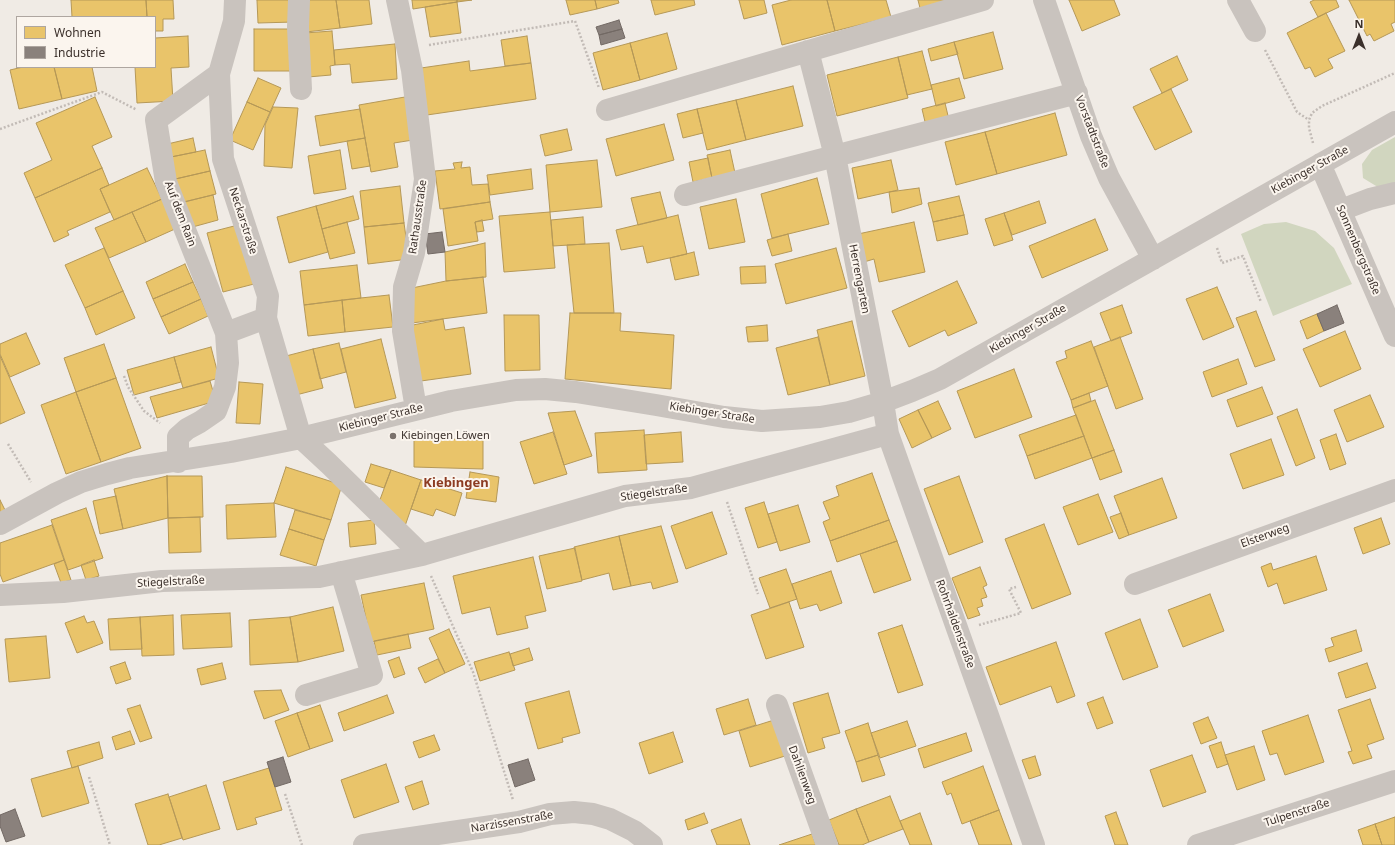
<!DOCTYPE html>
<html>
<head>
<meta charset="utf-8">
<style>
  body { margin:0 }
  #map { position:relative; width:1395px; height:845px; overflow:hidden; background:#f0ebe5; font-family:"Noto Sans",sans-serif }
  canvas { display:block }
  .legend { position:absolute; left:16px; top:16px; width:140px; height:52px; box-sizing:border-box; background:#fbf5ee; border:1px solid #aea6a0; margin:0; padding:5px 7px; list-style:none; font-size:12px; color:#3b302b }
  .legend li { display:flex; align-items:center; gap:8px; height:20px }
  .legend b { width:20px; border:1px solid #aea6a0 }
  .north { position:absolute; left:1339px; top:16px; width:40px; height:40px; -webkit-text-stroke:3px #fbf5ee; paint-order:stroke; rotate:0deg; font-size:11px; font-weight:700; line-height:16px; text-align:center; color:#3b302b }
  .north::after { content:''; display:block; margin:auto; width:14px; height:18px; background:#3b302b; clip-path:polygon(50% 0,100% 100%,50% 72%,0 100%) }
</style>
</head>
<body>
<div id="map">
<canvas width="1395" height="845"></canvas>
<ul class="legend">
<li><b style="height:11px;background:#e9c46a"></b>Wohnen</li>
<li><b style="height:11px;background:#8a817c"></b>Industrie</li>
</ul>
<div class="north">N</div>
</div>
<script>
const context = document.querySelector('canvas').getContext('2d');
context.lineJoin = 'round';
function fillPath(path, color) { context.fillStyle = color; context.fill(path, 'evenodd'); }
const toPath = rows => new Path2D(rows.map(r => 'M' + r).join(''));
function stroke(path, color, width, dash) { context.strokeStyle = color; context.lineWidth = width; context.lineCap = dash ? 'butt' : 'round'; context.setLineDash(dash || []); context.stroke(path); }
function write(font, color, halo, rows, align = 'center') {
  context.font = font + ' "Noto Sans",sans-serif'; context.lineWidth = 4; context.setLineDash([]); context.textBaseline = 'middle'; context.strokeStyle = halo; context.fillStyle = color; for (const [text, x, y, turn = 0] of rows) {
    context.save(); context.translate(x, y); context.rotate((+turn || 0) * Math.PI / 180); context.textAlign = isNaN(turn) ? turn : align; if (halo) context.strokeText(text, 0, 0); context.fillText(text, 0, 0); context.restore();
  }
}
fillPath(toPath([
  [1395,137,1395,184,1381,189,1363,178,1362,164,1372,150],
  [1286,222,1315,231,1334,248,1352,284,1273,316,1241,234,1264,224]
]), '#d1d6bf');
const homes = toPath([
  [71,0,146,0,147,17,72,17,71,0],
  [146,0,173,0,174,19,163,19,163,31,155,31,155,17,147,17,146,0],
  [257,0,293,0,294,22,258,23,257,0],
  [302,0,336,0,340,28,306,32,302,0],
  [336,0,369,0,372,24,340,28,336,0],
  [412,0,457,0,457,2,413,9,412,0],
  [457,0,472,0,457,2,457,0],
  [566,0,595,0,597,9,570,15,566,0],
  [595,0,618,0,619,3,597,9,595,0],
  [651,0,694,0,695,5,655,15,651,0],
  [739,0,764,0,767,13,744,19,739,0],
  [791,0,827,0,835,31,782,45,772,5,791,0],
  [827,0,886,0,891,17,835,31,827,0],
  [918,0,949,0,920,8,918,0],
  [1069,0,1114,0,1120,15,1082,31,1069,0],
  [1314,0,1336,0,1339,7,1318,17,1310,2,1314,0],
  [1349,0,1395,0,1395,22,1391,24,1394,31,1374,41,1370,34,1367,36,1349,0],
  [457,2,461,33,430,37,425,7,457,2],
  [1326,13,1345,51,1328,59,1333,68,1315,77,1310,67,1305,69,1287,33,1326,13],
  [254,29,291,29,291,71,254,71,254,29],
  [332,31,335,65,330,66,331,75,308,77,305,33,332,31],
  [993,32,1003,69,964,79,954,42,993,32],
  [667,33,677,69,640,80,630,43,667,33],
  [188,36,189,67,171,68,173,101,137,103,135,67,155,67,155,38,188,36],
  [527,36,531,63,505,66,501,40,527,36],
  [954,42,958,54,931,61,928,49,954,42],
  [630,43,640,80,603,90,593,53,630,43],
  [395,44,397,79,352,83,350,64,335,65,334,50,395,44],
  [922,51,932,89,907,95,898,57,922,51],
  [1177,56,1188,80,1162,93,1150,69,1177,56],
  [898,57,908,98,837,116,827,75,898,57],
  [469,61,470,71,531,63,536,99,427,115,421,68,469,61],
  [23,67,54,67,62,99,19,109,10,70,23,67],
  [54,67,92,67,97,91,62,99,54,67],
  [258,78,281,88,270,112,247,102,258,78],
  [959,78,965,98,936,106,931,85,959,78],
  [793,86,803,126,746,140,736,100,793,86],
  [1171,89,1192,132,1155,150,1133,107,1171,89],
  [95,97,112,137,92,146,102,168,35,198,24,173,52,160,36,123,95,97],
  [405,97,413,140,394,143,398,167,371,172,359,105,405,97],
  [736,100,746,140,707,150,697,109,736,100],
  [247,102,270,112,253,150,230,140,247,102],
  [945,103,949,120,926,126,922,109,945,103],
  [273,107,298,108,292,168,264,166,265,125,273,107],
  [360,109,365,138,320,146,315,116,360,109],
  [697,109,703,133,683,138,677,114,697,109],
  [1055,113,1067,155,997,174,985,132,1055,113],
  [664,124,674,160,616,176,606,139,664,124],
  [567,129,572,150,545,156,540,135,567,129],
  [985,132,997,174,956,185,945,142,985,132],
  [193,138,196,152,166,158,163,145,193,138],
  [365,138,370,166,352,169,347,141,365,138],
  [205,150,210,171,171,180,166,158,205,150],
  [340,150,346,189,314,194,308,156,340,150],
  [730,150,735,173,712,178,707,155,730,150],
  [708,158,712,178,693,182,689,162,708,158],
  [597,160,602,207,550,212,546,165,597,160],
  [891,160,898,190,858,199,852,168,891,160],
  [462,162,461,168,470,167,472,185,488,184,490,202,440,209,435,171,455,169,453,163,462,162],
  [102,168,109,185,100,189,110,212,67,231,69,235,54,242,35,198,102,168],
  [147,168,162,199,114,220,100,189,147,168],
  [531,169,533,189,490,195,487,175,531,169],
  [210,171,216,194,177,204,171,180,210,171],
  [817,178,829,224,772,238,761,194,817,178],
  [400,186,404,223,364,227,360,191,400,186],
  [919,188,922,204,892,213,889,192,919,188],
  [660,192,667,218,638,225,631,198,660,192],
  [213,195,218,220,189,228,183,202,213,195],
  [353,196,359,219,322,229,316,206,353,196],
  [959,196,964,215,933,222,928,203,959,196],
  [162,199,175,229,146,242,132,212,162,199],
  [736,199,745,242,709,249,700,207,736,199],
  [1039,201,1046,223,1012,235,1004,213,1039,201],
  [490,202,493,219,475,222,478,241,448,246,443,209,490,202],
  [316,206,328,252,289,263,277,217,316,206],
  [132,212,146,242,109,258,95,228,132,212],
  [550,212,555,268,504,272,499,216,550,212],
  [1004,213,1013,240,994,246,985,219,1004,213],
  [678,215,687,254,647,263,643,246,621,250,616,230,678,215],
  [964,215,968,234,937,241,933,222,964,215],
  [583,217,585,244,553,246,551,220,583,217],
  [1095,219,1108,250,1042,278,1029,246,1095,219],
  [482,220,484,231,477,232,475,222,482,220],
  [347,222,355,253,330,259,322,229,347,222],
  [914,222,925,272,879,282,874,259,864,262,858,234,914,222],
  [404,223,409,259,368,264,364,227,404,223],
  [238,225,254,284,223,292,207,233,238,225],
  [788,234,792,251,772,256,767,240,788,234],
  [485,243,486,277,446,281,445,252,485,243],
  [609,243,614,313,574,313,567,245,609,243],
  [104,248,123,291,85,308,65,265,104,248],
  [836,248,847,288,786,304,775,264,836,248],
  [694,252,699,275,675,280,670,258,694,252],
  [185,264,193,282,153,299,146,282,185,264],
  [357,265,361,298,304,305,300,271,357,265],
  [765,266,766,283,741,284,740,267,765,266],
  [483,277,487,313,412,323,407,289,446,281,483,277],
  [957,281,977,323,948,336,945,330,909,347,892,311,957,281],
  [193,282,201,299,161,317,153,299,193,282],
  [1217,287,1234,327,1203,340,1186,299,1217,287],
  [123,291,135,318,96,335,85,308,123,291],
  [389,295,393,327,345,332,342,300,389,295],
  [201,299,208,316,169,334,161,317,201,299],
  [342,300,345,332,308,336,304,305,342,300],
  [1122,305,1132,333,1111,341,1100,313,1122,305],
  [1256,311,1275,360,1255,367,1236,318,1256,311],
  [570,313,621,313,620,331,674,335,671,389,565,379,570,313],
  [1317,314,1324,331,1307,339,1300,321,1317,314],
  [504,315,539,315,540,370,505,371,504,315],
  [443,319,445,330,464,327,471,374,421,381,408,326,443,319],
  [852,321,865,376,830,385,817,330,852,321],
  [767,325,768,341,748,342,746,327,767,325],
  [1345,331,1361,369,1320,387,1303,349,1345,331],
  [26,333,40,364,10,377,0,354,0,344,26,333],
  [818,337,830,385,788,395,776,348,818,337],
  [1120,337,1143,399,1116,409,1094,347,1120,337],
  [381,339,396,398,355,408,341,349,381,339],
  [1091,341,1108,386,1071,400,1056,362,1067,358,1065,351,1091,341],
  [339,343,346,372,320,379,313,349,339,343],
  [104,344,116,378,76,392,64,358,104,344],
  [211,347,219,378,183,388,174,357,211,347],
  [313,349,323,388,296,395,286,356,313,349],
  [0,356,25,413,0,424,0,356],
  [174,357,181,382,134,395,127,370,174,357],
  [1238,359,1247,384,1212,397,1203,372,1238,359],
  [1014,369,1032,417,975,438,957,391,1014,369],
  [116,378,141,448,101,462,76,392,116,378],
  [210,381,216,401,157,418,150,397,210,381],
  [239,382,263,384,260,424,236,423,239,382],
  [1262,387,1273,414,1237,427,1227,400,1262,387],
  [76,392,101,462,66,474,41,405,76,392],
  [1089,393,1091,401,1073,408,1071,400,1089,393],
  [1370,395,1384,427,1347,442,1334,410,1370,395],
  [1095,400,1114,450,1092,458,1073,408,1095,400],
  [938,401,951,429,932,438,918,410,938,401],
  [1297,409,1315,458,1296,466,1277,417,1297,409],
  [918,410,932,438,912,448,899,419,918,410],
  [575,411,592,456,564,465,548,413,575,411],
  [1076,415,1084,436,1027,456,1019,435,1076,415],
  [644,430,647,470,598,473,595,433,644,430],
  [553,432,567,474,534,484,520,442,553,432],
  [681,432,683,462,646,464,644,435,681,432],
  [1336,434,1346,464,1330,470,1320,440,1336,434],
  [1084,436,1092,458,1035,479,1027,456,1084,436],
  [414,438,483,440,483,469,414,467,414,438],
  [1271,439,1284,475,1243,489,1230,454,1271,439],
  [1114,450,1122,472,1100,480,1092,458,1114,450],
  [371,464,391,470,384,488,365,482,371,464],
  [286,467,342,485,331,520,274,503,286,467],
  [391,470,421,480,405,526,378,505,391,470],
  [470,472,499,477,496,502,466,498,470,472],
  [872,473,889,520,830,541,823,522,830,519,823,502,839,496,836,486,872,473],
  [167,476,168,518,123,529,114,489,167,476],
  [167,476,202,476,203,517,168,518,167,476],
  [959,476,983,542,949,555,924,489,959,476],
  [1162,478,1177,518,1129,535,1114,496,1162,478],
  [421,480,462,493,455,516,436,509,433,516,411,509,421,480],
  [1098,494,1113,532,1078,545,1063,507,1098,494],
  [116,496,123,529,100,534,93,501,116,496],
  [0,500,6,512,0,515,0,500],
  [764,502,777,542,758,548,745,508,764,502],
  [274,503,276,537,227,539,226,505,274,503],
  [798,505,810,542,780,551,768,514,798,505],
  [86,508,103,558,68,570,51,520,86,508],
  [295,510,331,520,324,540,289,529,295,510],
  [712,512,727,554,686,569,671,526,712,512],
  [1121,513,1129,535,1119,539,1110,517,1121,513],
  [200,517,201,552,169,553,168,518,200,517],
  [1381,518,1390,544,1363,554,1354,528,1381,518],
  [374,520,376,544,350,547,348,523,374,520],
  [889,520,897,541,837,562,830,541,889,520],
  [1044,524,1071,594,1032,609,1005,539,1044,524],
  [52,525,64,560,3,582,0,574,0,543,52,525],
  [661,526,678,582,653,589,651,582,631,586,619,536,661,526],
  [289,529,324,540,316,566,280,555,289,529],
  [619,536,631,586,613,590,609,573,582,580,574,547,619,536],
  [897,541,911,580,874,593,860,554,897,541],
  [575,548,582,581,547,589,539,556,575,548],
  [1316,556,1327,590,1284,604,1277,583,1268,587,1261,567,1271,563,1273,570,1316,556],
  [533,557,546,611,525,616,528,628,497,635,490,607,462,614,453,576,533,557],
  [64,560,71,580,61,583,54,564,64,560],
  [94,560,99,576,86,580,81,565,94,560],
  [980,567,987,585,983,587,987,597,981,599,983,606,977,608,980,615,968,619,952,578,980,567],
  [786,569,797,599,770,608,759,578,786,569],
  [831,571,842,603,820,611,817,604,800,609,792,584,831,571],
  [424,583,434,629,371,642,361,595,424,583],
  [1210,594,1224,631,1183,647,1168,610,1210,594],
  [789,602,804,647,766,659,751,615,789,602],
  [333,607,344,651,298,662,290,617,333,607],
  [230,613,232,647,183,649,181,615,230,613],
  [173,615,174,655,142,656,140,617,173,615],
  [84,616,87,623,94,621,103,643,77,653,65,623,84,616],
  [140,617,142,649,110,650,108,619,140,617],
  [290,617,298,662,250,665,249,620,290,617],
  [1140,619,1158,667,1123,680,1105,633,1140,619],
  [902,625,923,685,898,693,878,633,902,625],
  [449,629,465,664,445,673,429,638,449,629],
  [1356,630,1362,651,1329,662,1325,649,1334,646,1331,638,1356,630],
  [408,634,411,648,377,655,374,641,408,634],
  [46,636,50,678,9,682,5,639,46,636],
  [1056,642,1075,696,1057,703,1051,686,1000,705,986,667,1056,642],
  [529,648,533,660,513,666,510,654,529,648],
  [509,652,515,670,480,681,474,662,509,652],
  [399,657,405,674,394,678,388,661,399,657],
  [438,659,445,673,425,683,418,668,438,659],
  [125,662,131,679,116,684,110,667,125,662],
  [222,663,226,679,201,685,197,669,222,663],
  [1367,663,1376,688,1346,698,1338,673,1367,663],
  [281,690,289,710,264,719,254,691,281,690],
  [569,691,580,733,562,738,563,742,538,749,525,703,569,691],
  [828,693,840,733,822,738,825,748,808,753,793,703,828,693],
  [387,695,394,713,344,731,338,713,387,695],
  [1103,697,1113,723,1097,729,1087,703,1103,697],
  [748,699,756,725,724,735,716,709,748,699],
  [1370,699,1384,739,1367,745,1372,758,1353,764,1348,752,1352,751,1338,710,1370,699],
  [140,705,152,738,140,742,127,709,140,705],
  [320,705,333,741,310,749,297,713,320,705],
  [297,713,310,749,288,757,275,721,297,713],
  [1308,715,1324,762,1285,775,1277,753,1270,755,1262,731,1308,715],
  [1208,717,1217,738,1201,744,1193,723,1208,717],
  [774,720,785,756,750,767,739,731,774,720],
  [907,721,916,746,880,758,871,733,907,721],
  [868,723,878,755,856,762,845,731,868,723],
  [130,731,135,744,116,750,112,737,130,731],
  [673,732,683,762,649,774,639,743,673,732],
  [966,733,972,751,924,768,918,749,966,733],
  [434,735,440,750,419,758,413,742,434,735],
  [99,742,103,758,72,768,67,751,99,742],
  [1221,742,1228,764,1217,768,1209,746,1221,742],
  [1254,746,1265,780,1237,790,1225,755,1254,746],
  [878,755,885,775,862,782,856,762,878,755],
  [1192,755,1206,792,1163,807,1150,770,1192,755],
  [1035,756,1041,775,1029,779,1022,760,1035,756],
  [386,764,399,802,354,818,341,780,386,764],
  [78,766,89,803,42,817,31,779,78,766],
  [983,766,999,810,962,824,951,793,947,795,942,782,983,766],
  [269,768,282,810,255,818,257,824,237,830,223,782,269,768],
  [422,781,429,804,413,810,405,787,422,781],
  [206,785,220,829,183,840,169,797,206,785],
  [168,794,182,838,159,845,148,845,135,804,168,794],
  [890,796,903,829,869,842,856,809,890,796],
  [856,809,869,842,862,845,839,845,829,820,856,809],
  [999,810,1012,845,979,845,970,821,999,810],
  [1116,812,1128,845,1115,845,1105,816,1116,812],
  [704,813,708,823,688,830,685,820,704,813],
  [920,813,932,845,910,845,900,821,920,813],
  [1395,817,1395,845,1382,845,1375,824,1395,817],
  [741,819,750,845,717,845,711,830,741,819],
  [1375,824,1382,845,1363,845,1358,830,1375,824],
  [812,834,816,845,779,845,812,834]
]);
fillPath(homes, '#e9c46a');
stroke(homes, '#b59857', 1);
const industry = toPath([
  [619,20,622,29,599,35,596,27,619,20],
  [622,29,625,38,601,45,599,35,622,29],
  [442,232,445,252,428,254,425,234,442,232],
  [1337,305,1344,323,1324,331,1317,314,1337,305],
  [283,757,291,782,275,787,267,762,283,757],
  [528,759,535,780,515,787,508,765,528,759],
  [15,809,25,836,6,842,0,826,0,815,15,809]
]);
fillPath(industry, '#8a817c');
stroke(industry, '#726964', 1);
stroke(toPath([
  [429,45,575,21,599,88],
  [1265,50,1297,112,1309,120],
  [0,129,102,92,137,110],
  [1313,143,1309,128,1309,120,1312,113,1322,106,1395,73],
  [1217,248,1222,263,1243,256,1261,302],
  [124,376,128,387,144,411,160,423],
  [8,444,31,482],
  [727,502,758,594],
  [431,576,473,672,513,800],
  [979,625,1021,613,1009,589,1016,587],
  [89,777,110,845],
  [285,794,302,845]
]), '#c2bbb6', 2.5, [2, 2]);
stroke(toPath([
  [235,0,234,21,219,74,223,159,268,296,266,318,301,438,329,464,422,555],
  [299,0,298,27,301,89],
  [397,0,412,70,425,179,414,253,404,287,403,331,416,409],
  [1044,0,1091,136,1109,178,1153,259],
  [1238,0,1255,31],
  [808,51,835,156,883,402,888,434,1034,845],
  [219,74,156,120,166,182,226,333],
  [607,110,983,0],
  [1320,164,1395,336],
  [685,195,1077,93],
  [1341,210,1370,199,1395,193],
  [178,462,178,437,187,429,200,422,216,411,225,387,228,363,226,333,266,318],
  [0,524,57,493,81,482,107,474,130,468,231,452,301,438,451,401,516,390,545,389,576,392,656,405,724,417,762,421,820,417,849,412,883,402,912,391,940,379,1395,122],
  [1135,584,1395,490],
  [0,595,63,592,162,581,319,577,422,555,625,496,691,488,888,434],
  [306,695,372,675,341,572],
  [777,705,827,845],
  [364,845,519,822,550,814,574,812,593,814,610,819,634,831,652,845],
  [1198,845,1395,781]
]), '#c9c3be', 22);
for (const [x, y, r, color] of [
  [393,436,4,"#7a716c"]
]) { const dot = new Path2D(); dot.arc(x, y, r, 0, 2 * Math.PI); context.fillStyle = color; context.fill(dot); stroke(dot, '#fbf5ee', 1.5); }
write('11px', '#3b302b', '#fbf5ee', [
  ["Vorstadtstraße",1092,132,69],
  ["Kiebinger Straße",1310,170,-29],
  ["Auf dem Rain",180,214,69],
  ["Rathausstraße",418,217,-82],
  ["Neckarstraße",243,221,72],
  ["Sonnenbergstraße",1358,250,67],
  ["Herrengarten",859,279,79],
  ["Kiebinger Straße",1028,329,-30],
  ["Kiebinger Straße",712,413,9],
  ["Kiebinger Straße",381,418,-14],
  ["Stiegelstraße",654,493,-8],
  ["Elsterweg",1265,536,-20],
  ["Stiegelstraße",171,582,-3],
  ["Rohrhaldenstraße",955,624,70],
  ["Dahlienweg",802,775,70],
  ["Tulpenstraße",1297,813,-18],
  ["Narzissenstraße",512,822,-10]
]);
write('11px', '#3b302b', '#fbf5ee', [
  ["Kiebingen Löwen",401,436]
], 'left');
write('bold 13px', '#8c3b22', '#fbf5ee', [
  ["Kiebingen",456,483]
]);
</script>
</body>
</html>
